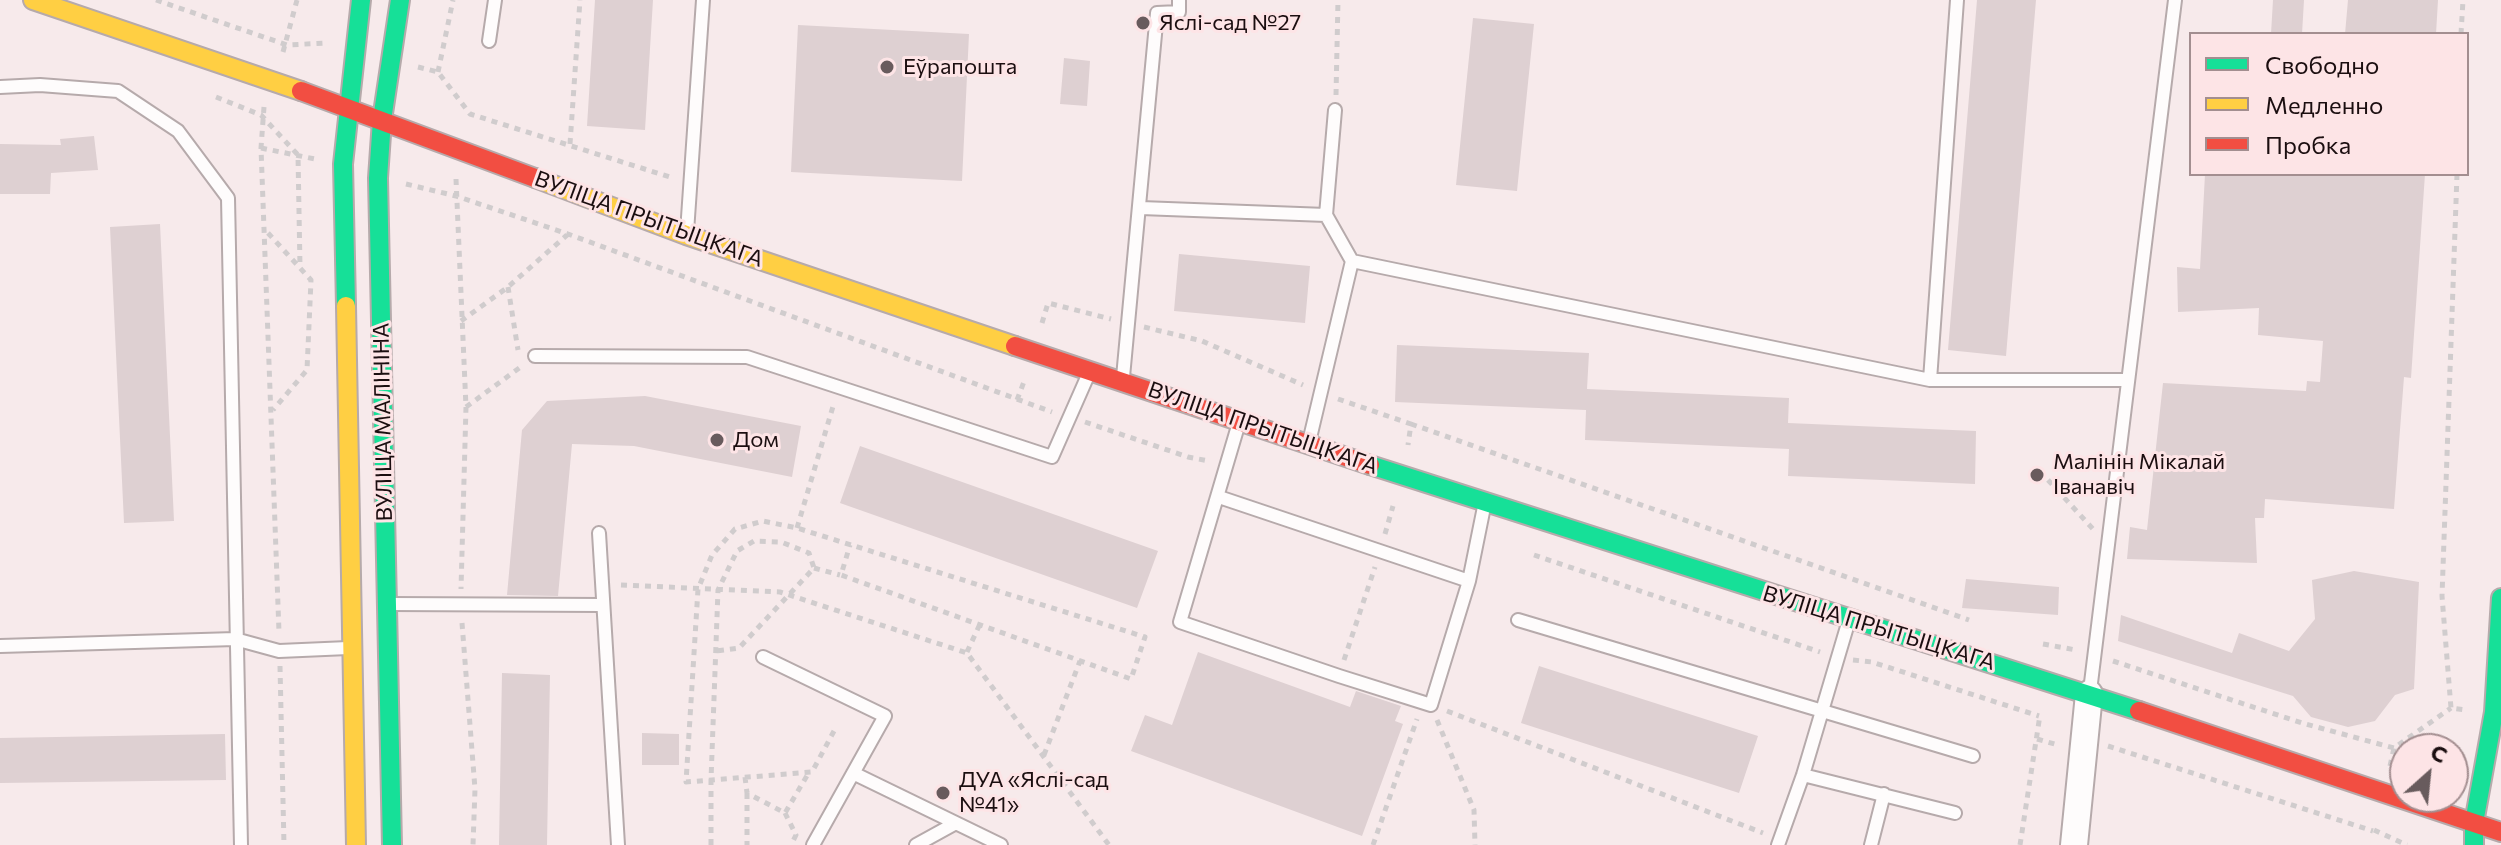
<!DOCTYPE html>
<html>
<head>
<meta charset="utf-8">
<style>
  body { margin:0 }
  #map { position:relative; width:2501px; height:845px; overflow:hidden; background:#f7eaeb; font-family:Commissioner,sans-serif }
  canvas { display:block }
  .legend { position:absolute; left:2189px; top:32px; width:280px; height:144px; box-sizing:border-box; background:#fde4e6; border:2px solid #a38e90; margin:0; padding:10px 14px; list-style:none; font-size:24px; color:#1b0e10 }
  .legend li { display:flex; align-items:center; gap:16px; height:40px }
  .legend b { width:40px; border:2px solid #a38e90 }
  .north { position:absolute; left:2389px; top:733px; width:80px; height:80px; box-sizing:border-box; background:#fde4e6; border:2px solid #a38e90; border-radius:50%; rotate:27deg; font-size:22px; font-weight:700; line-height:32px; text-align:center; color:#1b0e10 }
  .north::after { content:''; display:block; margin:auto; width:28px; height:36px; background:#685b5d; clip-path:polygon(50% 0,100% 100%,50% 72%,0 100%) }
</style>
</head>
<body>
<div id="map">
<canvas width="2501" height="845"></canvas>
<ul class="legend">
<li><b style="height:10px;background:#16e098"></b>Свободно</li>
<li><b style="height:10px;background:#ffcf43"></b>Медленно</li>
<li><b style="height:10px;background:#f24e42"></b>Пробка</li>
</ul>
<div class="north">С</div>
</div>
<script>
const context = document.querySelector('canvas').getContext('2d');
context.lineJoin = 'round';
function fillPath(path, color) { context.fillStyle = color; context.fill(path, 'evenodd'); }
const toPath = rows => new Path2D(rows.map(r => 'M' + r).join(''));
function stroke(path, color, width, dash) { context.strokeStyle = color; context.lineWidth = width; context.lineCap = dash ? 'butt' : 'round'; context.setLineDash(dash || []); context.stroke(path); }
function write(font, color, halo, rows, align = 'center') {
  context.font = font + ' Commissioner,sans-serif'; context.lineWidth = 6; context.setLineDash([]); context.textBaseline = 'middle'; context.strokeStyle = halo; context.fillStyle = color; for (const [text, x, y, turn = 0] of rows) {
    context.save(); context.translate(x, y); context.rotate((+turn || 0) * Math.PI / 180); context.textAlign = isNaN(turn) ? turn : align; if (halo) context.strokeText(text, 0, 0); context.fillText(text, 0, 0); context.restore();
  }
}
fillPath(toPath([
  [595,0,653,0,645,130,587,126],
  [1977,0,2036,0,2006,356,1948,350],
  [2273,0,2304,0,2302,34,2271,34],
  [2348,0,2438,0,2436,34,2345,34],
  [1473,18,1534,24,1517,191,1456,185],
  [798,25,969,34,962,181,791,172],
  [1064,58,1090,61,1087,106,1060,104],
  [94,136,98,170,51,173,50,194,0,194,0,144,61,145,60,139],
  [2205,174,2425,174,2411,378,2404,377,2394,509,2265,499,2264,518,2255,518,2257,563,2127,559,2130,527,2147,530,2163,383,2306,391,2307,381,2320,382,2323,341,2258,335,2259,308,2178,312,2177,267,2200,269],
  [160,224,174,521,124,523,110,227],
  [1179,254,1310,266,1305,323,1174,311],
  [1397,345,1589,353,1587,389,1789,398,1788,423,1976,431,1975,484,1788,476,1789,449,1585,440,1586,410,1395,402],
  [645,396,801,426,792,477,634,446,572,444,558,596,507,595,522,430,547,401],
  [860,446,1158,551,1137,608,840,503],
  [2354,571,2419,582,2414,689,2395,695,2375,721,2348,727,2311,717,2293,696,2118,641,2121,615,2232,653,2239,633,2289,651,2315,619,2312,580],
  [1966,579,2059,587,2058,615,1962,608],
  [1198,652,1350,707,1356,691,1401,706,1395,721,1403,724,1362,836,1131,751,1145,715,1172,725],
  [1539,666,1758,736,1739,793,1521,723],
  [502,673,550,675,547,845,499,845],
  [642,733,679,734,679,765,642,765],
  [225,734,226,780,0,783,0,738]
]), '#ded0d2');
const lane = toPath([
  [489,41,495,0],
  [0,87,40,85,118,91,178,131,228,198,241,845],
  [1141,208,1326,215],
  [687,232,703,0],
  [1352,261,1930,380,2127,380],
  [535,356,747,357,1052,457,1089,373],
  [1123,377,1157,13,1179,12,1179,0],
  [1930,380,1957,0],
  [1238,426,1180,622,1339,676,1431,705,1469,581,1484,507],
  [1309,442,1352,261,1326,215,1335,110],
  [1219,497,1469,581],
  [599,533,618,845],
  [389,604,603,605],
  [1518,620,1973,756],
  [0,646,235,639,279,651,348,648],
  [763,657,885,716,813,845],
  [2090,691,2175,0],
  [853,773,1001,845],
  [1803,775,1955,813],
  [916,845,956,823],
  [1778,845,1803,775,1849,620],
  [1871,845,1884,794]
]);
const street = toPath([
  [2074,845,2089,694]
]);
const fast = toPath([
  [346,306,343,164,361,0],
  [1370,465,2139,711],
  [392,845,378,178,382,120,400,0],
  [2474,845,2474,823,2494,712,2501,598]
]);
const slow = toPath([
  [33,0,301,91],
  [535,178,686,235,1015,346],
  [346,306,356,845]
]);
const jam = toPath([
  [301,91,535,178],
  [1015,346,1370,465],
  [2139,711,2501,832]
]);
stroke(lane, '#b6aaab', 16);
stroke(street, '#b6aaab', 30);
stroke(fast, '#b6aaab', 22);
stroke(slow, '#b6aaab', 22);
stroke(jam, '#b6aaab', 22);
stroke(toPath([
  [156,0,287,45,327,43],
  [2461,34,2463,0],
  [283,52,297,0],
  [418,67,438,72,470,114,673,178],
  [438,72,453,0],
  [1336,95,1338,0],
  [216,97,261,115,298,155,300,267],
  [264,107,261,148,279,632],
  [570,144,580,0],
  [261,148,315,159],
  [2457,174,2442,596,2451,708,2467,710],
  [456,179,466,407,461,589],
  [406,184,456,196,568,234,1052,412],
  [268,233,311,280,307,370,273,410],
  [508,287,518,350],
  [461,321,508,287,567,235],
  [1042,323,1048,303,1111,319],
  [1144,327,1202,341,1303,385],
  [1338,399,1411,424,1408,445],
  [1017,400,1025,379],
  [466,407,522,366],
  [1085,422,1188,457,1209,461],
  [1411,424,1969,620],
  [2048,480,2093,529],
  [797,528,834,403],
  [1385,534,1393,506],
  [1534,555,1820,652],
  [814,568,840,575],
  [621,585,780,592,967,653,1109,845],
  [462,623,475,789,473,845],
  [2043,644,2076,650],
  [967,652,980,624],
  [1344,660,1375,567],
  [1853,660,1872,662,2039,716],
  [2113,661,2302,723,2394,748],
  [280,666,284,845],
  [1447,711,1763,833],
  [1437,720,1474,810,1475,845],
  [834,731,812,772,686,782,698,589,712,555,735,529,763,521,797,528,1145,637,1131,679,841,575,850,545],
  [2037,739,2058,745],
  [2108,746,2373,831],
  [1044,755,1080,661],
  [2390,766,2394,748,2451,708],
  [745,777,747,793,785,813,808,774],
  [747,793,747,845],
  [785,813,796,835,791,845],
  [2374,830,2407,845],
  [711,845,711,780,718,590,737,551,754,541,781,542,809,553,814,568,739,648,716,651],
  [1373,845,1417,719],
  [2020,845,2040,715]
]), '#d0cccd', 5, [6, 6]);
stroke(lane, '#fefcfc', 12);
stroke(street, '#fefcfc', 26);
stroke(fast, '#16e098', 18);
stroke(slow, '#ffcf43', 18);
stroke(jam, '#f24e42', 18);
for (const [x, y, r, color] of [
  [1143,23,8,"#685b5d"],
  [887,67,8,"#685b5d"],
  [717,440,8,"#685b5d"],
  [2037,475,8,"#685b5d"],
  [943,793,8,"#685b5d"]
]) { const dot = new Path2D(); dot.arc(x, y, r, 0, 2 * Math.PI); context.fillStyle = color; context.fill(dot); stroke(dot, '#fde4e6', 3); }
write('22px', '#1b0e10', '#fde4e6', [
  ["Яслі-сад №27",1159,23],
  ["Еўрапошта",903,67],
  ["Дом",733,440],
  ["Малінін Мікалай",2053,462],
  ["Іванавіч",2053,487],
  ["ДУА «Яслі-сад",959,780],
  ["№41»",959,805]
], 'left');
write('22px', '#1b0e10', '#fde4e6', [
  ["ВУЛІЦА ПРЫТЫЦКАГА",649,219,20],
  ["ВУЛІЦА МАЛІНІНА",383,422,-91],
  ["ВУЛІЦА ПРЫТЫЦКАГА",1263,428,19],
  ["ВУЛІЦА ПРЫТЫЦКАГА",1879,628,17]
]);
</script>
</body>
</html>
